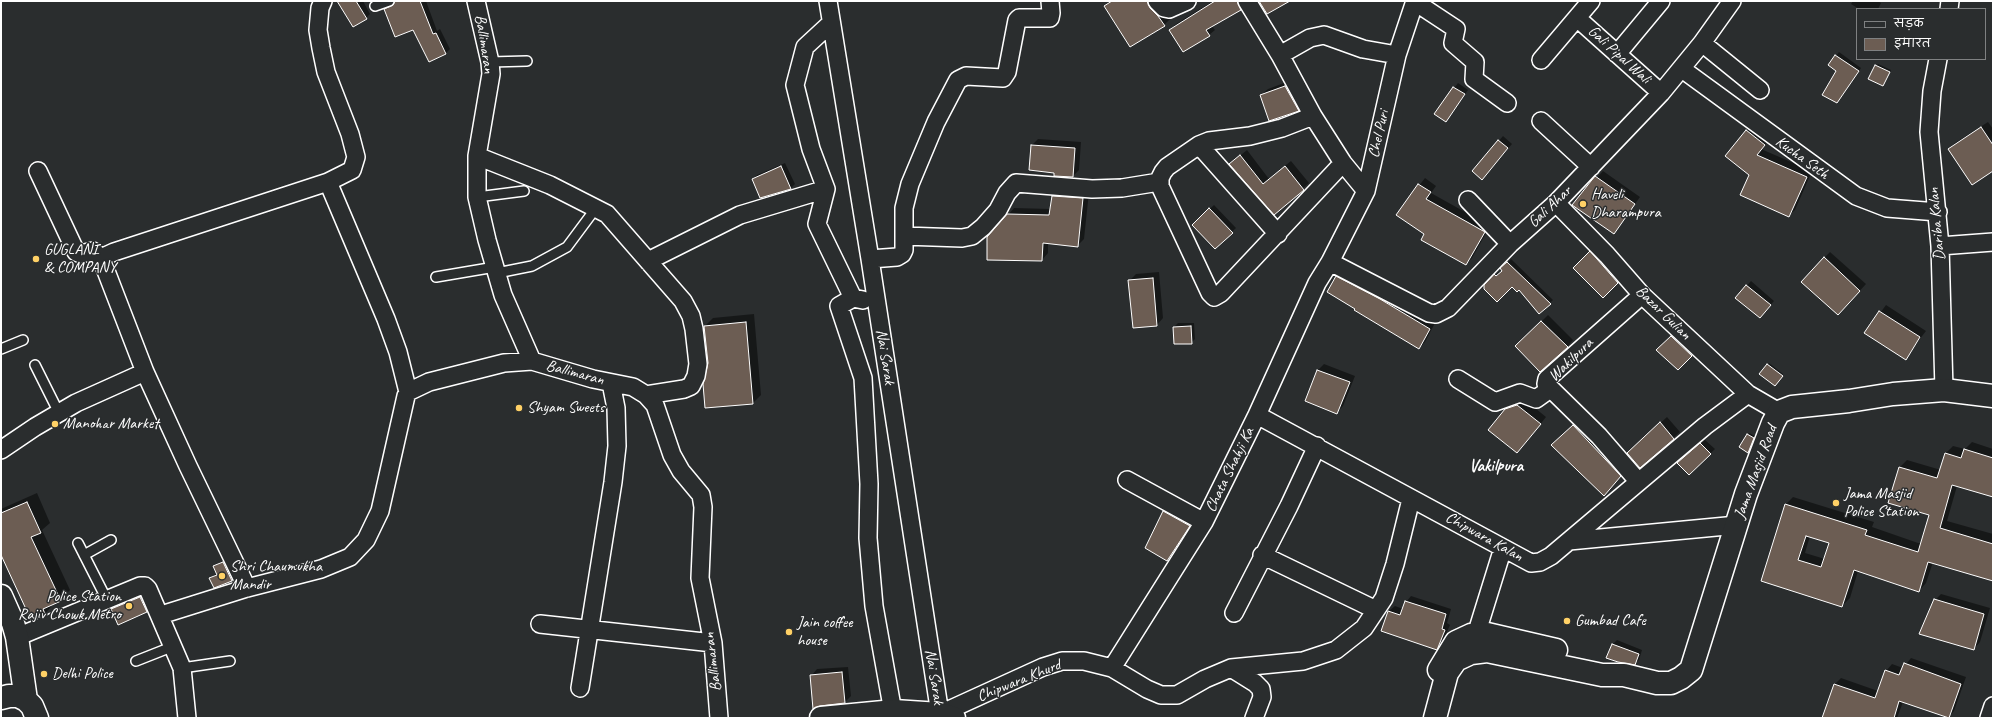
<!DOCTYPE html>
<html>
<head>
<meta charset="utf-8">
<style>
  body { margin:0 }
  #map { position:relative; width:1994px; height:719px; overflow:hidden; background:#2a2d2e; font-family:Caveat,"Playpen Sans Deva",sans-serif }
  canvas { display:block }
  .frame { position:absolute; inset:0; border:2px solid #fff; pointer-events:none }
  .legend { position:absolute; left:1856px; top:8px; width:130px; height:52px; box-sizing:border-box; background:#2a2d2e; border:1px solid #7f8182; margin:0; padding:5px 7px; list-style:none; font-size:12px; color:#fff }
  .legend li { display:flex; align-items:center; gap:8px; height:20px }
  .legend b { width:20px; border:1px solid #7f8182 }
</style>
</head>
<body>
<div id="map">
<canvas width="1994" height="719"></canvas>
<div class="frame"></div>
<ul class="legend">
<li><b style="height:5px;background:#2a2d2e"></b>सड़क</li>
<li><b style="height:11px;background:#6c5d53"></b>इमारत</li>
</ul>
</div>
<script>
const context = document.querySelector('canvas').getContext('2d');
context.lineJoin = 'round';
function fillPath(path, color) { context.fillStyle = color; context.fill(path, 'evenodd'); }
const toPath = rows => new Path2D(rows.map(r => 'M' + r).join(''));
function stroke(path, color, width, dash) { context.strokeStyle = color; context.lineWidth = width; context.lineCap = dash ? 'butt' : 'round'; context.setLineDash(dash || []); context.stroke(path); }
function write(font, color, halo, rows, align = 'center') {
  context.font = font + ' Caveat,sans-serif'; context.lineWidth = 3; context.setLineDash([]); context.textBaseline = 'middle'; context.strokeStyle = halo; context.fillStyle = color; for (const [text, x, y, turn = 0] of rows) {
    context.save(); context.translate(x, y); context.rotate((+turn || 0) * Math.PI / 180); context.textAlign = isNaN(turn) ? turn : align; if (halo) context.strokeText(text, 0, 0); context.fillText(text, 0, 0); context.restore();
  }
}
fillPath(toPath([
  [338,1,363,1,370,14,366,18],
  [395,1,421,1,421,3,426,1,437,31,440,29,450,49,446,53,429,61,414,28,385,10],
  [1110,1,1156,1,1170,19,1164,25,1105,6],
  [1213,1,1245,1,1246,4,1240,9,1212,26,1215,30,1209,35,1170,30,1176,24],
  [1853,1,1878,1,1881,3,1878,9,1859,9,1851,4],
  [1839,52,1861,68,1840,99,1836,56],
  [1878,64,1891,70,1883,85,1876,66],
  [1292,80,1304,104,1298,110,1261,95,1268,89],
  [1458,83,1468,90,1446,121,1435,114],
  [1988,122,1993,129,1993,170,1949,149,1955,143],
  [1753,125,1770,139,1761,149,1812,171,1795,210,1789,215,1750,175,1726,156],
  [1503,136,1512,144,1486,174,1473,171],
  [1038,139,1081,142,1079,170,1073,176,1055,172,1032,145],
  [1247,150,1269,179,1291,161,1309,183,1274,213,1230,164],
  [785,163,795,184,791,188,753,179,757,175],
  [1603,171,1640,197,1614,233,1574,204],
  [1425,178,1436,186,1431,193,1490,226,1472,258,1466,264,1397,214],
  [1059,190,1089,192,1084,239,1077,246,1048,242,1048,253,1042,260,1008,215,1014,208,1051,209,1052,196],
  [1214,205,1236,228,1215,248,1193,225],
  [1594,248,1622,278,1603,297,1574,268],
  [1830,252,1866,284,1844,308,1824,258],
  [1511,259,1553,300,1539,313,1519,289,1512,286,1485,285,1499,272,1500,274,1503,271,1502,269],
  [1343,271,1386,293,1435,323,1425,342,1419,348,1356,308,1337,277],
  [1159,272,1163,318,1157,325,1129,281,1136,274],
  [1751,281,1774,301,1760,317,1737,297],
  [1886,305,1926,331,1905,358,1866,332],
  [754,314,761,395,753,403,706,407,709,363,705,326,713,318],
  [1548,315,1573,340,1567,347,1517,346],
  [1178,323,1194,323,1195,339,1191,343,1174,327],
  [1675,332,1695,351,1678,369,1657,350],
  [1769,363,1783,374,1776,383,1768,365],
  [1324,364,1355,376,1343,406,1337,412,1306,400,1318,370],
  [1524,399,1546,417,1523,446,1505,410,1512,403],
  [1667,417,1680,432,1673,438,1628,453],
  [1580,419,1626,469,1611,488,1558,439],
  [1749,433,1755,436,1748,452,1748,435],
  [1705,440,1715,449,1689,474,1682,459],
  [1972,442,1993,449,1993,496,1957,486,1947,521,1993,534,1993,577,1933,562,1926,583,1919,591,1858,571,1850,598,1842,606,1762,581,1786,504,1793,497,1874,522,1872,527,1921,544,1930,514,1889,502,1900,467,1907,460,1941,470,1946,453,1953,446,1965,449],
  [1810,536,1830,542,1825,559,1805,553],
  [37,493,50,523,42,530,70,590,60,600,54,603,45,614,1,549,1,509],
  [1170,505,1195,519,1174,554,1167,560,1164,512],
  [227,558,236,576,232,580,214,587,211,578,217,573,215,566],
  [149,589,155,602,146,611,112,609,120,601],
  [1941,594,1990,608,1980,642,1974,649,1935,600],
  [1411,596,1451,609,1447,623,1450,625,1442,643,1436,649,1383,630,1389,611,1395,606,1403,609,1406,602],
  [1617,640,1642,650,1639,660,1634,664,1608,658,1613,644],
  [1911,658,1966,677,1954,711,1948,718,1903,702,1897,718,1823,718,1835,684,1841,678,1878,691,1886,671,1892,664,1903,668],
  [848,667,851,696,845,702,820,705,811,676,817,669]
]), '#0007');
const building = toPath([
  [337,1,356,1,367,19,353,27,337,1],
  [395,1,420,1,433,34,436,33,446,54,429,62,413,30,395,37,384,9,393,5,395,1],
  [1112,1,1147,1,1150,8,1158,16,1165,26,1130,47,1104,6,1112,1],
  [1215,1,1237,1,1241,10,1206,30,1210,36,1183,52,1169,30,1215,1],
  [1259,1,1290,1,1267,14,1259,1],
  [1835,55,1859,71,1837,103,1822,95,1836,71,1828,65,1835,55],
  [1875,65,1890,72,1883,86,1868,79,1875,65],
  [1285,86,1299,111,1269,121,1260,95,1285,86],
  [1453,87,1465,94,1446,122,1434,114,1453,87],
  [1981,127,1993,145,1993,171,1972,185,1948,149,1981,127],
  [1746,130,1765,145,1757,155,1807,177,1789,217,1740,195,1749,175,1725,156,1746,130],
  [1498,140,1508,148,1482,180,1472,171,1498,140],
  [1031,145,1075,148,1073,177,1054,176,1054,173,1029,170,1031,145],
  [1240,155,1263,184,1285,166,1304,190,1274,215,1229,164,1240,155],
  [781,166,791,189,760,198,752,179,781,166],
  [1595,176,1635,204,1614,234,1572,205,1595,176],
  [1418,184,1431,192,1426,199,1485,232,1466,265,1421,240,1424,234,1396,215,1418,184],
  [1052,196,1083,198,1078,247,1043,243,1042,261,987,260,987,237,1007,214,1049,215,1052,196],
  [1209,208,1233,233,1215,249,1192,225,1209,208],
  [1590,251,1618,283,1603,298,1573,268,1590,251],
  [1824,257,1860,291,1838,315,1801,282,1824,257],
  [1507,262,1551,304,1539,314,1519,290,1517,292,1512,287,1497,302,1484,289,1484,285,1494,274,1496,276,1502,271,1500,268,1507,262],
  [1336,276,1380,299,1430,329,1419,349,1354,310,1355,309,1327,292,1336,276],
  [1153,278,1157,326,1133,328,1128,280,1153,278],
  [1746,285,1771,305,1760,318,1735,298,1746,285],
  [1879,311,1920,337,1906,360,1864,333,1879,311],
  [1541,321,1568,347,1540,372,1515,346,1541,321],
  [746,322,753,404,705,408,703,384,708,363,704,326,746,322],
  [1191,326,1192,344,1174,344,1173,327,1191,326],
  [1671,336,1692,356,1678,370,1656,350,1671,336],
  [1767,364,1783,376,1775,386,1759,374,1767,364],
  [1317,370,1350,382,1337,414,1305,401,1317,370],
  [1517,405,1541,424,1517,453,1488,430,1505,409,1517,405],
  [1660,422,1674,439,1640,468,1627,453,1660,422],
  [1573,425,1621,476,1604,496,1551,445,1573,425],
  [1747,434,1754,438,1748,453,1739,447,1747,434],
  [1700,443,1711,454,1689,475,1677,463,1700,443],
  [1964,449,1993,458,1993,497,1952,485,1940,528,1993,544,1993,581,1928,562,1919,592,1854,570,1842,607,1761,581,1785,504,1867,530,1865,535,1918,552,1929,515,1888,503,1899,467,1937,478,1945,453,1961,458,1964,449],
  [1806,536,1829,543,1821,567,1798,560,1806,536],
  [27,502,41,533,31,537,61,601,43,609,45,614,31,620,1,555,1,513,27,502],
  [1163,511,1190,526,1167,561,1145,548,1163,511],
  [223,562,232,581,214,588,209,578,217,575,213,566,223,562],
  [140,597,147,612,118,625,111,609,140,597],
  [1934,599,1984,614,1974,650,1919,634,1934,599],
  [1405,601,1446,614,1442,629,1445,630,1437,650,1381,631,1388,611,1400,615,1405,601],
  [1612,644,1639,654,1635,665,1618,662,1606,658,1612,644],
  [1904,663,1961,684,1949,718,1899,701,1894,718,1822,718,1834,684,1875,698,1885,670,1899,675,1904,663],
  [842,672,845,703,820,706,813,709,810,675,842,672]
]);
fillPath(building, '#6c5d53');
stroke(building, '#fff', 1);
const lane = toPath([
  [375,6,389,1],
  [490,62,527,61],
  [477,197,524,191],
  [497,273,532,266,567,247,596,208],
  [436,277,495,267],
  [1,349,23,340],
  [35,365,59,413],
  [78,543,107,600],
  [84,555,111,540],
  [136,661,174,646],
  [182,668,230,661]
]);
const street = toPath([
  [476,1,490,62,491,74,477,156,477,197,487,240,503,295,532,361,593,379,633,387,646,395,655,405,672,455,681,471,701,495,703,507,700,578,713,643,719,718],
  [828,1,870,259,940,714,1043,667,1062,661,1084,661,1112,668,1147,689,1161,695,1177,695,1205,679,1231,668,1303,661,1336,650,1364,628,1384,598,1395,564,1411,499],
  [1157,1,1164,8,1169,9,1187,1],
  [1247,1,1280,55,1313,116,1343,163,1366,191],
  [1415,2,1456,29,1453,43,1475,62,1474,79,1507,103],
  [1949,9,1950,1],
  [1577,18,1661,93],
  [831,23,805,47,795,85,811,149,826,189,817,224,853,298,863,300],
  [1702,43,1760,90],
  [1617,54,1661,1],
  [1280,55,1310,38,1324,35,1363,49,1397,55],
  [1938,59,1932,91,1929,132,1940,246,1944,390],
  [1541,60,1591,1],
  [1682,69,1856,196,1887,208,1938,212],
  [1313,116,1282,128,1250,136,1209,141,1199,145,1167,167,1163,172,1160,178,1160,186,1210,293,1214,297,1221,293,1343,163],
  [1541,121,1591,167],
  [1199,145,1278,234],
  [477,156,550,185,607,214,683,301,691,316,694,329,698,364,696,376,691,386,684,389,646,395],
  [38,171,76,252,81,254,93,251,101,258],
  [328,182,386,319,398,352,408,392],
  [1468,200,1510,244],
  [1556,203,1607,255,1642,295,1748,394,1779,412],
  [904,236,962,238,972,236,983,227,998,210,1007,193,1016,183,1092,189,1122,188,1159,182],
  [1940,246,1993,242],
  [870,259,897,257,902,254,904,250,904,208,910,184,936,122,958,80,966,76,1003,78,1007,72,1017,20,1019,18,1050,18,1051,13,1050,1],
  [648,261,740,215,826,189],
  [1330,262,1429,313,1436,314,1448,308,1510,244,1556,203,1661,93,1702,43,1732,1],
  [853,298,839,306,863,378,869,484,868,538,874,606,893,712],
  [1458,379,1495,402,1520,393,1536,399,1550,389],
  [1257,415,1531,563,1540,562,1551,556,1705,426,1748,394],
  [1,450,35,427,76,403,145,372],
  [1127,480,1204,522],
  [1638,481,1599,436,1546,384,1547,379,1642,295],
  [1569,541,1737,525],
  [1262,555,1376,610],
  [247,588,188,466,145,372,101,258,114,252,328,182,352,170,356,157,350,134,326,72,321,48,318,30,320,8,323,1],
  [1234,613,1289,506,1317,446],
  [161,615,247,588,321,569,350,557,366,540,380,511,406,396,408,392,429,382,504,363,532,361],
  [540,624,713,643],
  [1476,635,1503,548],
  [17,637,140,586,145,586,148,589,182,668,187,718],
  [1112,668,1204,522,1257,415,1317,283,1330,262,1366,191,1397,55,1415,1],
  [1231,668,1255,683,1261,689,1262,697,1254,718],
  [580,688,613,482,617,446,616,408,611,383],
  [1989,718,1993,706]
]);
const secondary = toPath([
  [1,596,13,623,17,637,26,700],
  [1439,670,1456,642,1471,635,1487,634,1556,650],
  [1,698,9,696,18,696,26,700,32,706,37,718],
  [821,718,894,711,940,714,954,718],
  [1435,718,1447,673,1456,660,1471,653,1487,651,1602,675,1624,675,1657,683,1671,683,1681,678,1691,670,1746,494,1773,423,1779,412,1792,407,1849,401,1893,394,1944,390,1993,396]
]);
stroke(lane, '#fff', 12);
stroke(street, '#fff', 20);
stroke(secondary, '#fff', 25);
stroke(lane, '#2a2d2e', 9);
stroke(street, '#2a2d2e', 17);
stroke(secondary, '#2a2d2e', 22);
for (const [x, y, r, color] of [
  [1583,204,4,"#ffd166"],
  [36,259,4,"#ffd166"],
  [519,408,4,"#ffd166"],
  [55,424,4,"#ffd166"],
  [1836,503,4,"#ffd166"],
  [222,576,4,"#ffd166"],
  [129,606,4,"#ffd166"],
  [1567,621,4,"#ffd166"],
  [789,632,4,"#ffd166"],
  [44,674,4,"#ffd166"]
]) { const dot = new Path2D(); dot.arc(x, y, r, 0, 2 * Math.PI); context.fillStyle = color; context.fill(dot); stroke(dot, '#2a2d2e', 1.5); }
write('16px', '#fff', '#2a2d2e', [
  ["Ballimaran",484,44,81],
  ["Gali Pipal Wali",1619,55,42],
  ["Chel Puri",1379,134,-77],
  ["Kucha Seth",1802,158,36],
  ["Gali Ahar",1550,207,-43],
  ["Dariba Kalan",1937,224,-95],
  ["Bazar Gulian",1663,313,44],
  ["Nai Sarak",885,357,81],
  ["Wakilpura",1571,360,-44],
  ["Ballimaran",575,373,15],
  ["Chata Shahji Ka",1230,470,-64],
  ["Jama Masjid Road",1756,472,-70],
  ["Chipwara Kalan",1484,537,29],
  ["Ballimaran",713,662,-97],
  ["Nai Sarak",934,677,81],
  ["Chipwara Khurd",1019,681,-22]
]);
write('16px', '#fff', '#2a2d2e', [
  ["Haveli",1591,195],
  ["Dharampura",1591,213],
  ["GUGLANI",44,250],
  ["& COMPANY",44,268],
  ["Shyam Sweets",527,408],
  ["Manohar Market",63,424],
  ["Jama Masjid",1844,494],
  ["Police Station",1844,512],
  ["Shri Chaumukha",230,567],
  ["Mandir",230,585],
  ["Police Station",121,597,"right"],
  ["Rajiv Chowk Metro",121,615,"right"],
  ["Gumbad Cafe",1575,621],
  ["Jain coffee",797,623],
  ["house",797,641],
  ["Delhi Police",52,674]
], 'left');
write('bold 17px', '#fff', '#2a2d2e', [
  ["Vakilpura",1496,467]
]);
</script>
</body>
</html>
